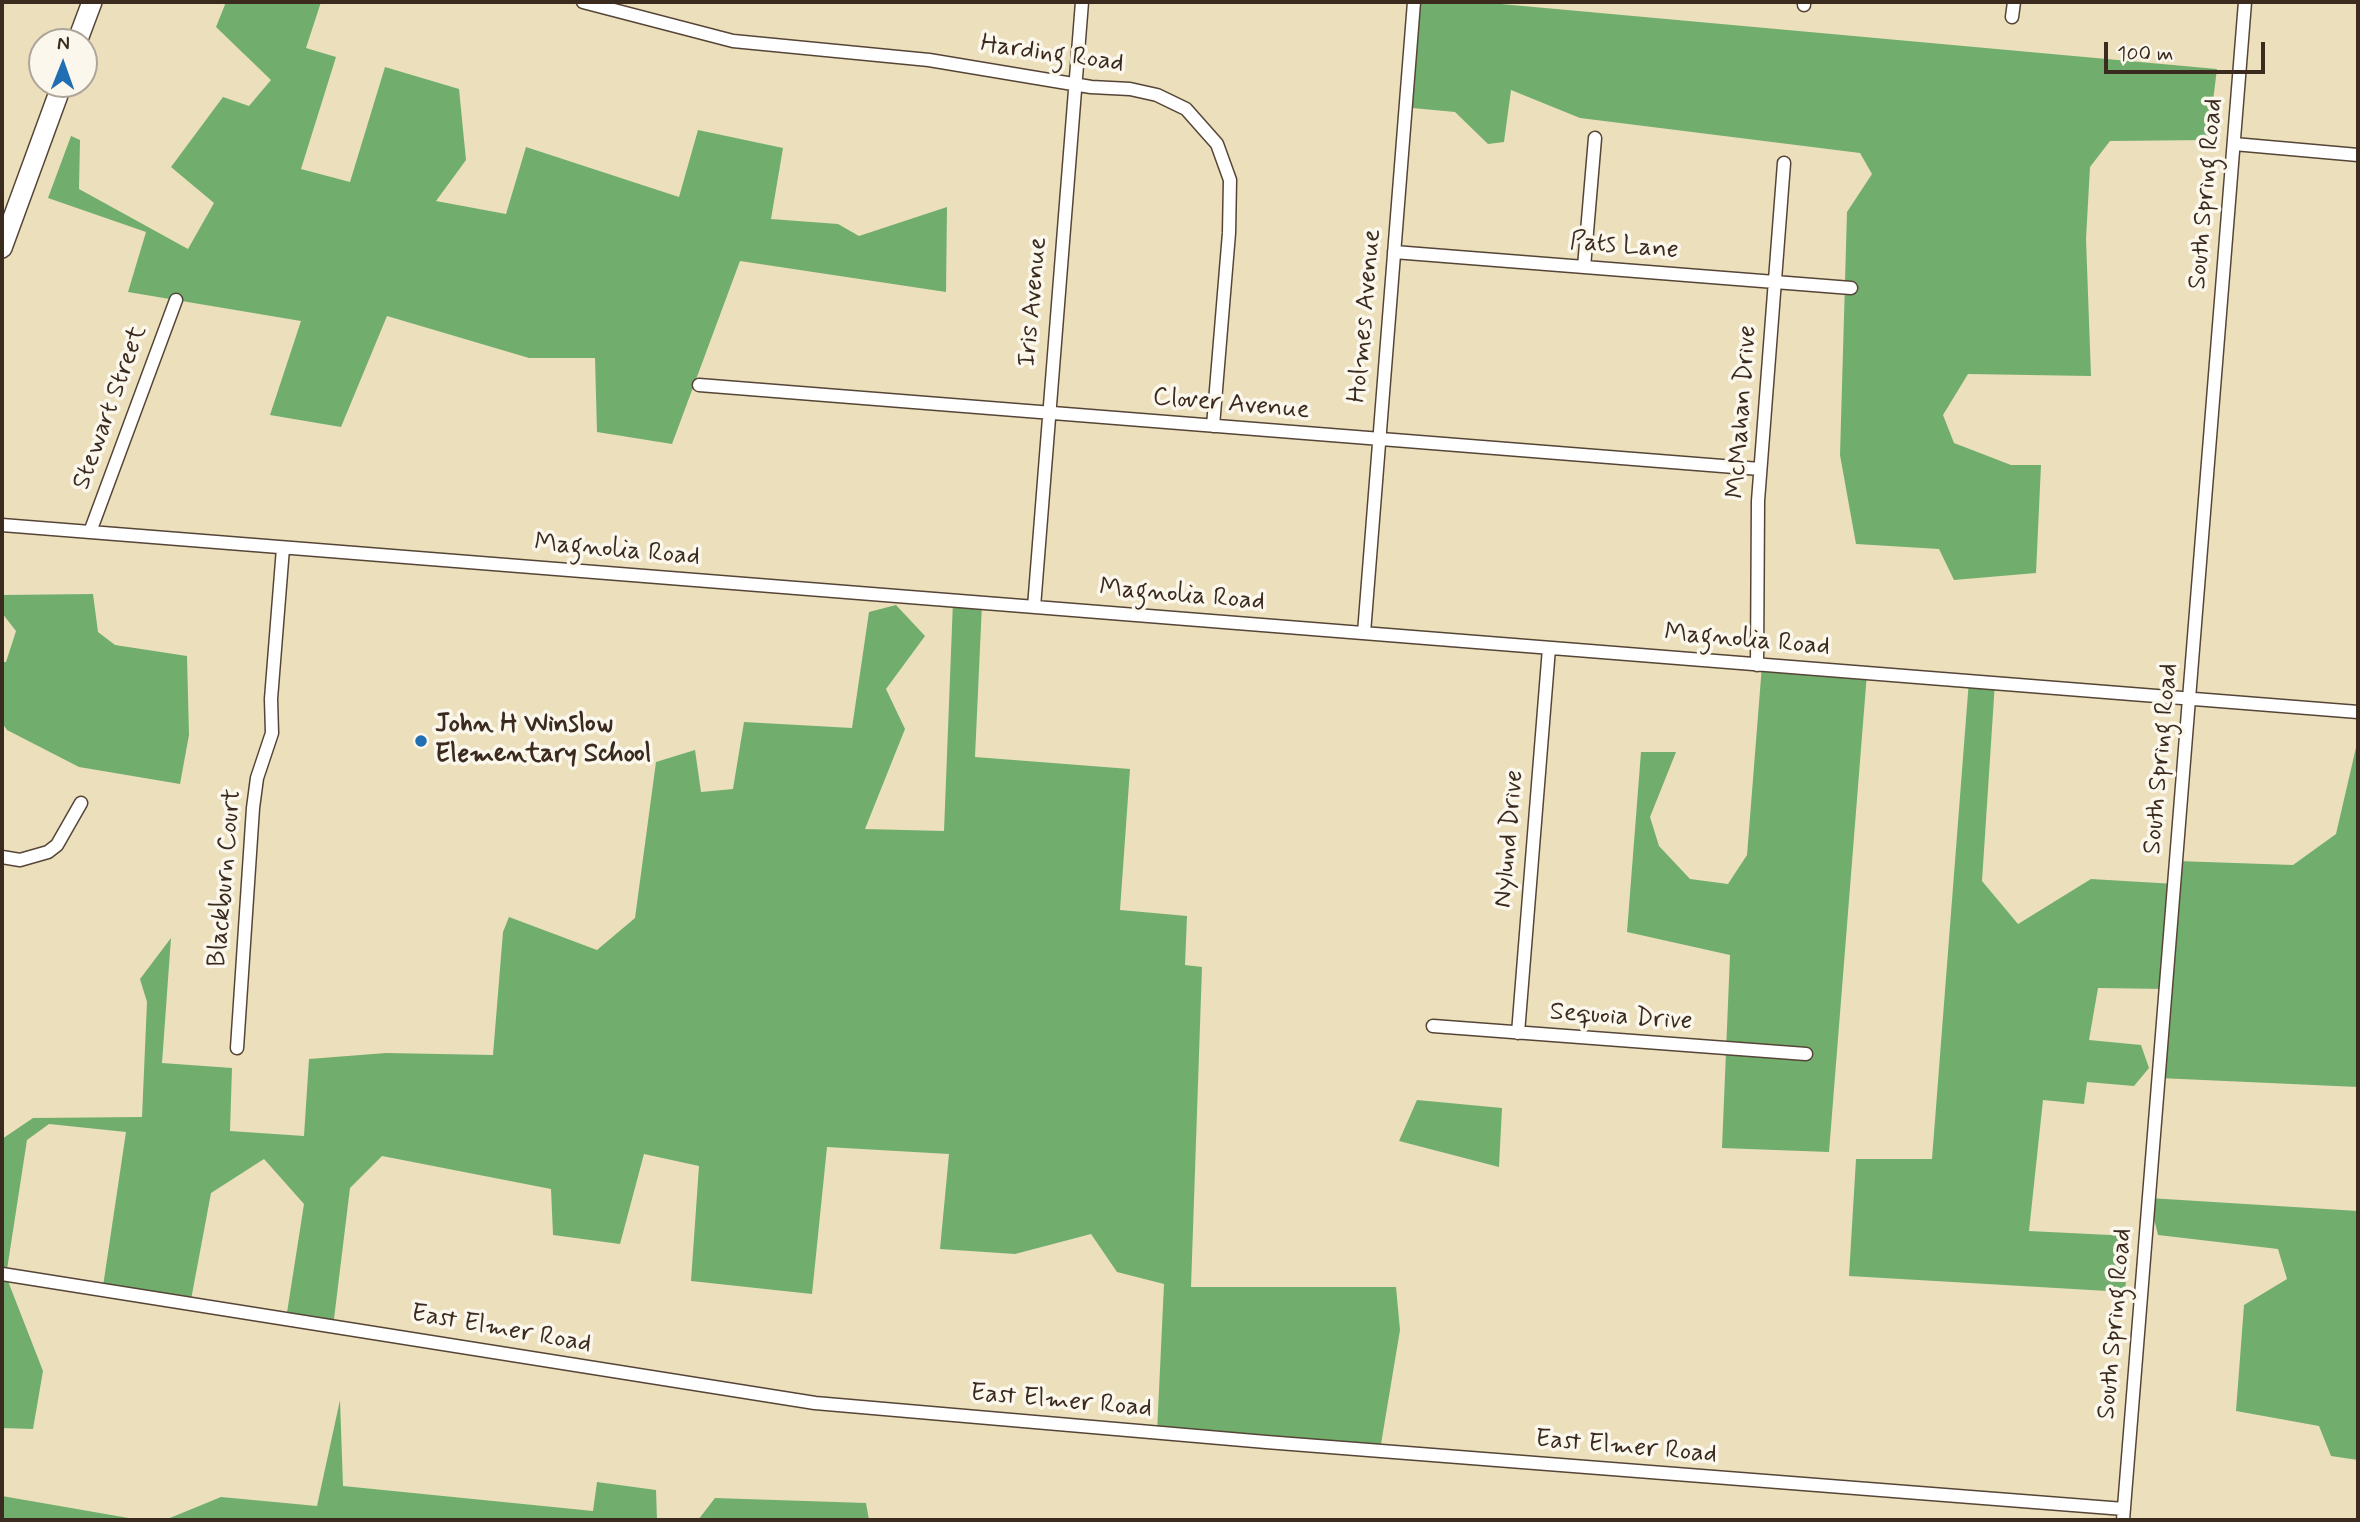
<!DOCTYPE html>
<html>
<head>
<meta charset="utf-8">
<style>
  body { margin:0 }
  #map { position:relative; width:2360px; height:1522px; overflow:hidden; background:#ecdfbc; font-family:Mynerve,sans-serif }
  canvas { display:block }
  .frame { position:absolute; inset:0; border:4px solid #3b2a1e; pointer-events:none }
  .north { position:absolute; left:28px; top:28px; width:70px; height:70px; box-sizing:border-box; background:#fbf7ec; border:2px solid #aea59a; border-radius:50%; rotate:1deg; font-size:19px; font-weight:700; line-height:28px; text-align:center; color:#3b2a1e }
  .north::after { content:''; display:block; margin:auto; width:24px; height:32px; background:#1f6fb2; clip-path:polygon(50% 0,100% 100%,50% 72%,0 100%) }
  .scale { position:absolute; left:2104px; top:42px; width:161px; height:32px; box-sizing:border-box; border:4px solid #3b2a1e; border-top:0; padding-left:9px; font-size:21px; line-height:24px; white-space:nowrap; color:#3b2a1e; -webkit-text-stroke:5px #fbf7ec; paint-order:stroke }
</style>
</head>
<body>
<div id="map">
<canvas width="2360" height="1522"></canvas>
<div class="frame"></div>
<div class="north">N</div>
<div class="scale">100 m</div>
</div>
<script>
const context = document.querySelector('canvas').getContext('2d');
context.lineJoin = 'round';
function fillPath(path, color) { context.fillStyle = color; context.fill(path, 'evenodd'); }
const toPath = rows => new Path2D(rows.map(r => 'M' + r).join(''));
function stroke(path, color, width, dash) { context.strokeStyle = color; context.lineWidth = width; context.lineCap = dash ? 'butt' : 'round'; context.setLineDash(dash || []); context.stroke(path); }
function write(font, color, halo, rows, align = 'center') {
  context.font = font + ' Mynerve,sans-serif'; context.lineWidth = 7; context.setLineDash([]); context.textBaseline = 'middle'; context.strokeStyle = halo; context.fillStyle = color; for (const [text, x, y, turn = 0] of rows) {
    context.save(); context.translate(x, y); context.rotate((+turn || 0) * Math.PI / 180); context.textAlign = isNaN(turn) ? turn : align; if (halo) context.strokeText(text, 0, 0); context.fillText(text, 0, 0); context.restore();
  }
}
fillPath(toPath([
  [226,2,321,2,306,48,336,57,301,169,350,182,385,67,459,89,466,160,436,201,506,214,526,147,679,197,698,130,783,148,771,219,838,224,859,236,947,207,946,292,740,261,672,444,597,432,595,358,529,358,387,316,341,427,270,415,301,321,128,292,146,232,48,198,71,136,80,140,79,189,188,249,214,203,171,167,223,97,249,106,271,80,216,27],
  [1411,2,1479,2,2217,69,2208,140,2110,141,2090,167,2086,239,2091,376,1968,374,1943,415,1954,443,2011,465,2041,465,2036,573,1954,580,1939,549,1856,544,1840,455,1847,212,1872,174,1860,153,1580,118,1511,90,1504,142,1488,144,1455,112,1402,107],
  [93,594,98,632,115,645,187,656,189,735,180,784,79,767,7,730,2,723,2,662,6,662,16,631,2,613,2,595],
  [953,601,982,604,975,757,1130,769,1120,910,1187,916,1185,965,1202,967,1191,1287,1396,1287,1400,1330,1380,1450,1157,1433,1164,1284,1117,1272,1091,1234,1015,1254,940,1249,949,1154,827,1147,812,1294,691,1281,699,1166,644,1154,620,1244,553,1235,551,1189,382,1156,350,1188,333,1327,286,1319,304,1204,264,1159,211,1193,190,1305,102,1293,126,1132,49,1124,27,1140,6,1276,43,1371,33,1429,2,1428,2,1139,33,1118,142,1117,147,1002,140,979,171,938,162,1063,232,1068,230,1131,304,1136,309,1059,386,1053,493,1055,503,932,509,917,597,950,635,918,656,762,695,750,701,792,733,789,744,722,852,728,869,612,896,605,925,636,886,689,905,729,865,829,944,831],
  [1762,665,1867,673,1829,1152,1722,1148,1730,955,1627,932,1641,752,1676,752,1650,817,1659,846,1690,879,1728,884,1747,855],
  [1969,680,1995,682,1982,881,2018,924,2091,879,2175,884,2177,861,2293,865,2336,834,2358,739,2358,1087,2159,1078,2165,989,2098,988,2089,1040,2141,1045,2149,1068,2134,1086,2087,1082,2084,1104,2043,1100,2029,1231,2130,1236,2125,1292,1849,1276,1856,1159,1932,1159],
  [1417,1100,1502,1108,1499,1167,1399,1141],
  [2149,1198,2358,1211,2358,1460,2331,1456,2319,1426,2236,1411,2244,1305,2287,1279,2278,1249,2158,1235],
  [340,1400,343,1486,593,1511,597,1482,656,1490,657,1520,165,1520,221,1497,317,1506],
  [2,1496,140,1520,2,1520],
  [715,1498,866,1503,869,1520,698,1520]
]), '#71ae6e');
const street = toPath([
  [583,2,733,41,929,60,1091,87,1130,89,1157,95,1186,109,1217,144,1230,180,1229,233,1213,426],
  [1804,5,1804,2],
  [2012,17,2014,2],
  [2234,144,2358,155],
  [1394,252,1851,288],
  [1584,267,1595,138],
  [699,385,1760,469],
  [2,525,2358,712],
  [90,532,176,300],
  [1034,607,1082,2],
  [1364,633,1414,2],
  [1757,665,1758,501,1784,163],
  [2,857,20,860,48,852,57,845,81,803],
  [1433,1026,1806,1054],
  [1518,1033,1549,648],
  [237,1048,253,808,257,778,272,733,271,699,283,548],
  [2,1274,815,1403,1266,1442,2124,1509],
  [2123,1520,2245,2]
]);
const primary = toPath([
  [77,42,92,2],
  [2,248,62,84]
]);
stroke(street, '#564536', 15);
stroke(primary, '#564536', 22);
stroke(street, '#fff', 12);
stroke(primary, '#fff', 19);
for (const [x, y, r, color] of [
  [421,741,7,"#1f6fb2"]
]) { const dot = new Path2D(); dot.arc(x, y, r, 0, 2 * Math.PI); context.fillStyle = color; context.fill(dot); stroke(dot, '#fbf7ec', 2.5); }
write('26px', '#3b2a1e', '#fbf7ec', [
  ["Harding Road",1052,55,8],
  ["South Spring Road",2207,194,-85],
  ["Pats Lane",1624,247,5],
  ["Iris Avenue",1034,302,-85],
  ["Holmes Avenue",1366,316,-85],
  ["Clover Avenue",1231,405,5],
  ["Stewart Street",111,408,-70],
  ["McMahan Drive",1743,412,-86],
  ["Magnolia Road",617,551,5],
  ["Magnolia Road",1182,596,5],
  ["Magnolia Road",1747,641,5],
  ["South Spring Road",2162,759,-85],
  ["Nylund Drive",1510,839,-85],
  ["Blackburn Court",226,878,-85],
  ["Sequoia Drive",1621,1018,4],
  ["South Spring Road",2116,1324,-85],
  ["East Elmer Road",501,1330,10],
  ["East Elmer Road",1061,1402,5],
  ["East Elmer Road",1626,1448,5]
]);
write('bold 26px', '#3b2a1e', '#fbf7ec', [
  ["John H Winslow",435,726],
  ["Elementary School",435,756]
], 'left');
</script>
</body>
</html>
